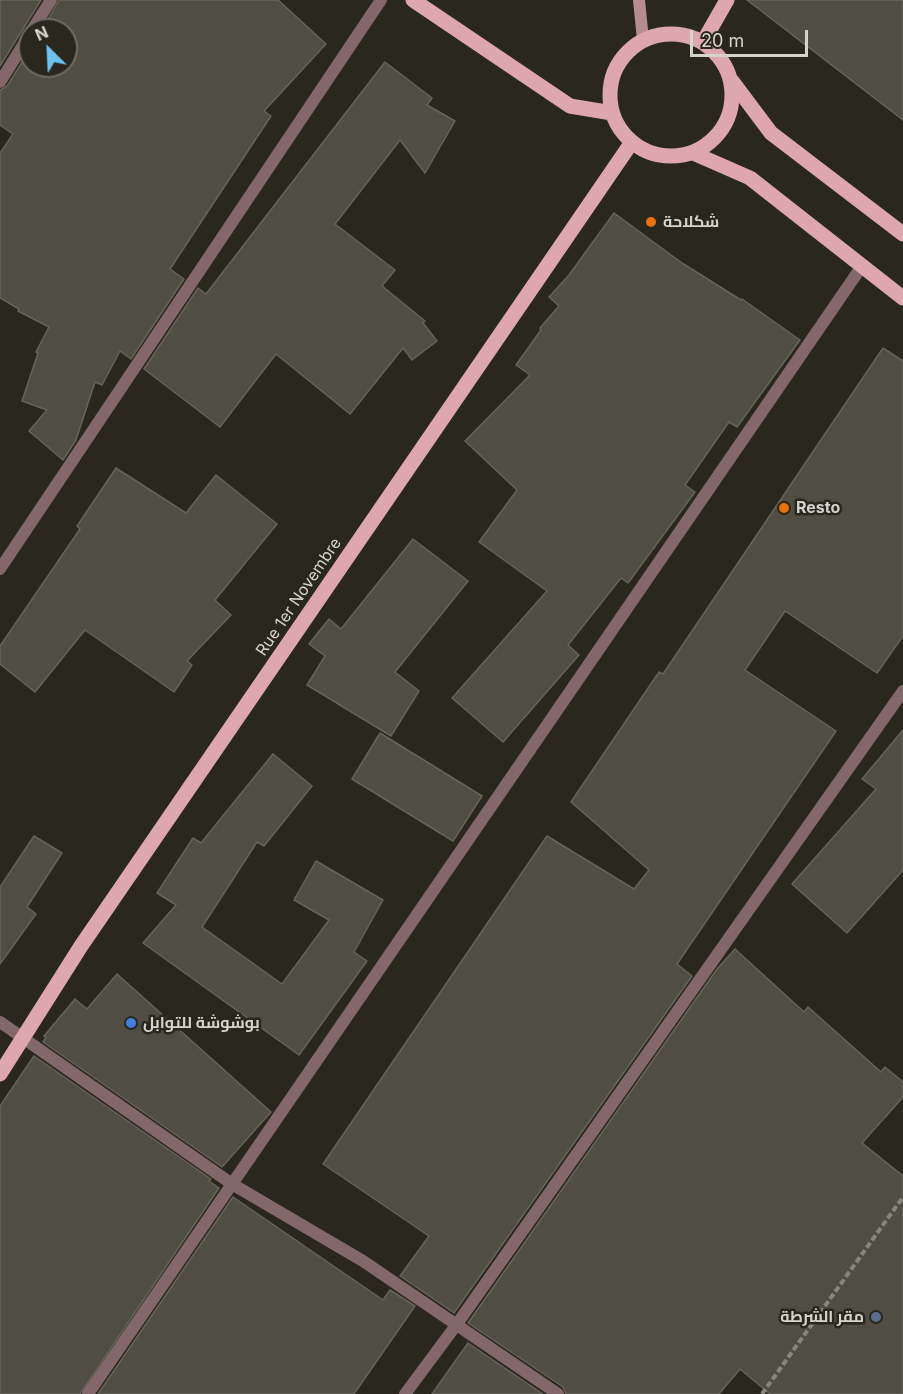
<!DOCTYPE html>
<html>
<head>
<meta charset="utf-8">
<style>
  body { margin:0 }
  #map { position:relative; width:903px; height:1394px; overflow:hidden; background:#29271e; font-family:Inter,sans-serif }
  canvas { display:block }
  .north { position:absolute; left:18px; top:18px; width:60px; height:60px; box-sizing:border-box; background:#29271e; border:2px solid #6d6c64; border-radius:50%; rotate:336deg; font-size:16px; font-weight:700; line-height:24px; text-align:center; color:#d4d3cd }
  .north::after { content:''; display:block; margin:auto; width:21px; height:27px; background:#6cc3f2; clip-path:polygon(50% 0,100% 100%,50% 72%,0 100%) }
  .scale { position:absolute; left:690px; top:30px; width:118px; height:27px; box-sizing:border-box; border:3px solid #d4d3cd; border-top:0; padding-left:8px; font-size:18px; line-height:21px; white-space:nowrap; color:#d4d3cd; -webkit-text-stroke:4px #29271e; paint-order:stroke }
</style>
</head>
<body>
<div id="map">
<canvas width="903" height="1394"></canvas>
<div class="north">N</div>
<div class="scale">20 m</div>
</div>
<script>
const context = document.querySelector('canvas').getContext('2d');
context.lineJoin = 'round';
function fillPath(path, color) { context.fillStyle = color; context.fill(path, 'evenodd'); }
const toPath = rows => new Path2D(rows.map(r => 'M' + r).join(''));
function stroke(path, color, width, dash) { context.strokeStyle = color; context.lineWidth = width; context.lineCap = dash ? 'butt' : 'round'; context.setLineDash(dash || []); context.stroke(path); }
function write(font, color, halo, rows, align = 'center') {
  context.font = font + ' Inter,Cairo,sans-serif'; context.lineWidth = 5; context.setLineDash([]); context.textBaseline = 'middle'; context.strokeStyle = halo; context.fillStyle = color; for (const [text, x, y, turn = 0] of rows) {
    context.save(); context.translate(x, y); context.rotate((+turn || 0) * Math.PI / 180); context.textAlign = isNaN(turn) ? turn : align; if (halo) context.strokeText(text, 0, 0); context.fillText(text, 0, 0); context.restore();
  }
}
const building = toPath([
  [0,0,41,0,0,66,0,0],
  [59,0,278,0,326,44,264,111,271,116,170,269,184,279,131,359,120,351,102,385,95,382,76,440,63,460,29,431,47,410,22,401,38,353,36,352,49,327,18,311,19,309,0,298,0,153,13,134,0,125,0,90,7,86,30,50,30,66,66,66,66,30,42,30,59,0],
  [747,0,903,0,903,120,747,0],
  [385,62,432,98,427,105,455,121,425,173,400,140,335,224,395,270,382,286,425,321,423,323,437,341,412,360,403,348,350,414,276,354,220,427,144,369,198,288,206,294,385,62],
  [614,213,682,263,741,300,742,299,800,340,737,427,729,422,685,485,695,492,628,583,621,578,568,645,579,655,503,742,452,698,547,591,479,542,517,490,465,441,530,375,516,365,541,330,540,328,559,306,549,297,569,275,614,213],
  [883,348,903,361,903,636,877,673,785,611,745,670,836,731,677,964,692,976,454,1313,400,1276,429,1236,323,1164,547,836,634,889,649,870,571,802,659,672,663,674,883,348],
  [116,468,186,513,216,475,277,524,215,600,231,615,187,661,192,665,174,692,85,630,35,692,0,664,0,646,80,529,77,526,116,468],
  [413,539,468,581,395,672,419,691,391,736,307,685,325,656,309,644,329,619,341,629,413,539],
  [903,730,903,870,847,933,792,884,876,789,862,779,903,730],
  [380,733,482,796,453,841,352,779,380,733],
  [273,754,312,786,264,846,257,842,202,927,282,984,329,920,294,900,316,861,383,900,354,952,367,961,299,1055,143,943,176,905,157,893,193,838,201,843,273,754],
  [34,836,62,853,27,907,36,914,0,964,0,887,34,836],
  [735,949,804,1012,808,1007,881,1072,885,1067,903,1082,903,1097,862,1143,903,1176,903,1394,770,1394,740,1369,719,1394,566,1394,563,1387,468,1323,717,969,735,949],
  [117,974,271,1112,222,1167,43,1042,46,1037,44,1036,75,999,87,1009,117,974],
  [34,1056,211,1179,209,1181,219,1188,80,1394,0,1394,0,1106,34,1056],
  [233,1197,383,1300,390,1290,415,1306,354,1394,98,1394,233,1197],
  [468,1343,543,1394,432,1394,468,1343]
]);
fillPath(building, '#504e44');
stroke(building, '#666459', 1.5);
stroke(toPath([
  [762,1394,903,1197]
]), '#87867e', 4, [6, 3]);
stroke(toPath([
  [32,30,51,0],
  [0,82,30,34],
  [0,569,381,0],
  [0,1022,232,1184,363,1261,558,1394],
  [88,1394,862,266],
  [405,1394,457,1324,903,691]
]), '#82676b', 12);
stroke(toPath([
  [639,0,643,40]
]), '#b68b91', 12);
stroke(toPath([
  [413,0,570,106,612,113],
  '610 95a61 61 0 1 1 122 0a61 61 0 1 1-122 0Z',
  [703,42,727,0],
  [732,81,771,133,903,234],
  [693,153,750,178,903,298],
  [0,1074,81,946,632,142]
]), '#dea7af', 15);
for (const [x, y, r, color] of [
  [651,222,6,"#e8710a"],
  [784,508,6,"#e8710a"],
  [131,1023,6,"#3f7fe0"],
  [876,1317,6,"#5c6f8a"]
]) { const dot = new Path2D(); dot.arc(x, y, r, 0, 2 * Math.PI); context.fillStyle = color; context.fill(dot); stroke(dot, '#29271e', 2); }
write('bold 16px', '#d4d3cd', '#29271e', [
  ["شكلاحة",663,222],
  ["Resto",796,508],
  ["بوشوشة للتوابل",143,1023],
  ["مقر الشرطة",864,1317,"right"]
], 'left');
write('16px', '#d4d3cd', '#29271e', [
  ["Rue 1er Novembre",299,597,-56]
]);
</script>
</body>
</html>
